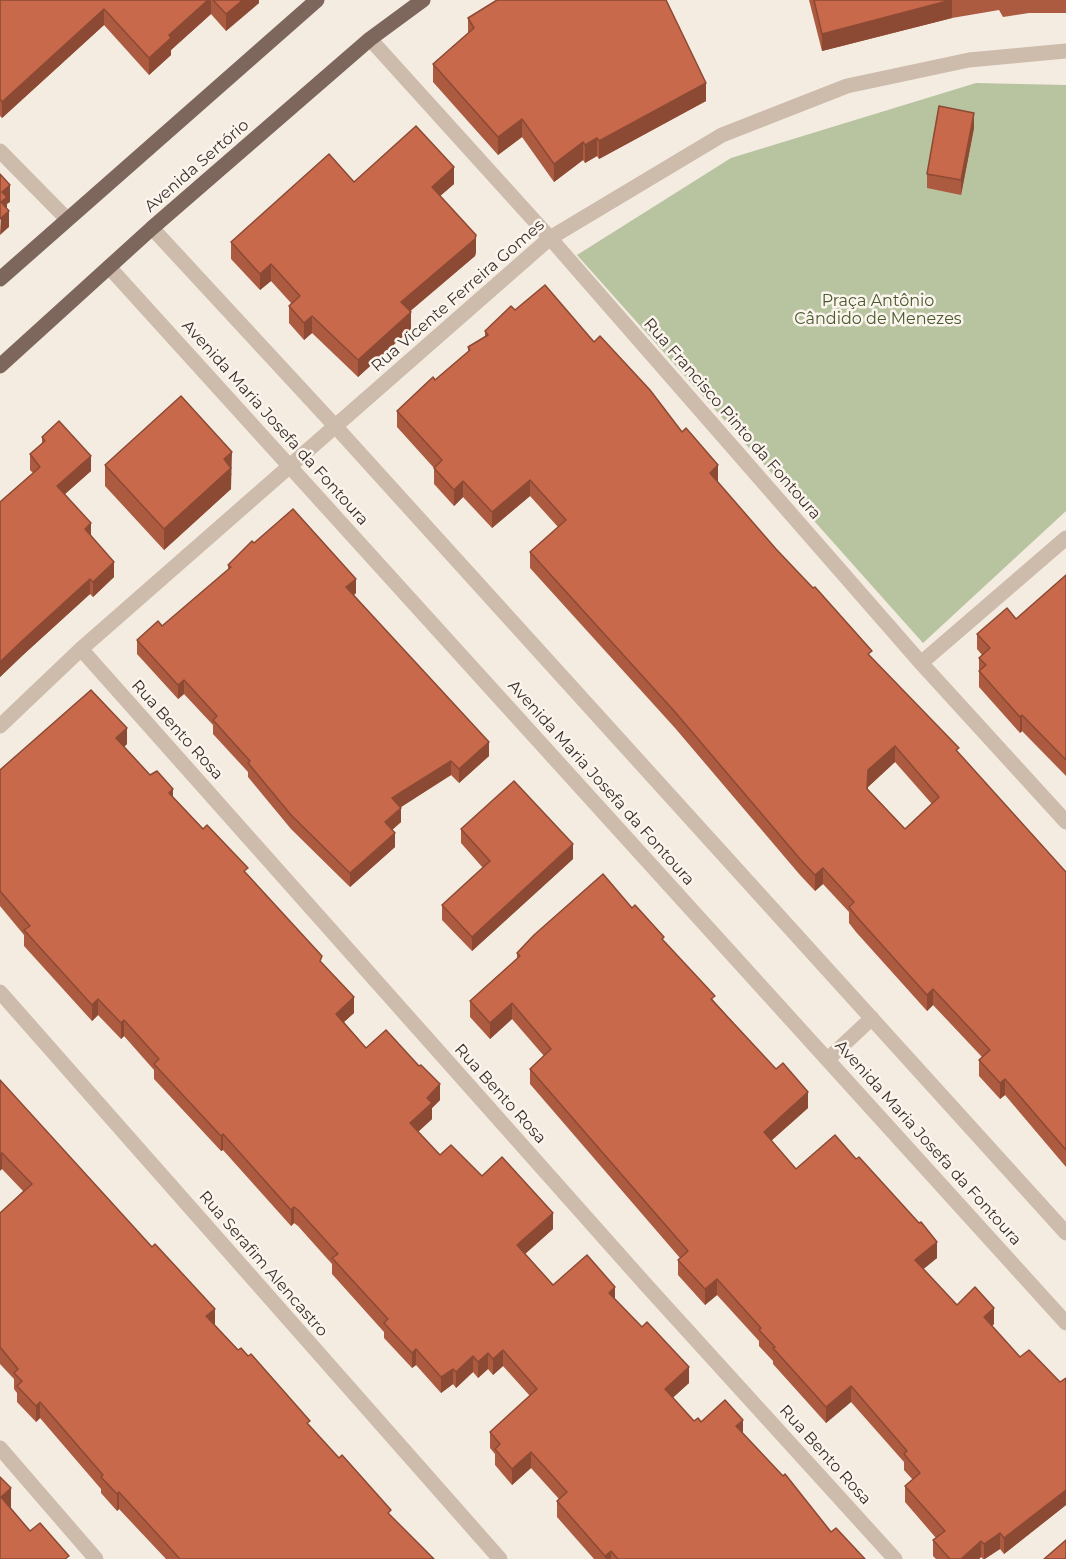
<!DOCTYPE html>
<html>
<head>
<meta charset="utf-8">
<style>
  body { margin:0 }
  canvas { display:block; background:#f4ebe1 }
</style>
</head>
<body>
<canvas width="1066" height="1559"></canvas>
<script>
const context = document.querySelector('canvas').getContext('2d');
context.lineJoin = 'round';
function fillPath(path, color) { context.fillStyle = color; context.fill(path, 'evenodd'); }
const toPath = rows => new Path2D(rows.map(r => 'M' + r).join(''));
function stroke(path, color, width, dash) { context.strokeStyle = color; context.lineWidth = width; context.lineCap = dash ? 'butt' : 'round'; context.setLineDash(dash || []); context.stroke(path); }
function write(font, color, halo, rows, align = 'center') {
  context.font = font + ' Montserrat,sans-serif'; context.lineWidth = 5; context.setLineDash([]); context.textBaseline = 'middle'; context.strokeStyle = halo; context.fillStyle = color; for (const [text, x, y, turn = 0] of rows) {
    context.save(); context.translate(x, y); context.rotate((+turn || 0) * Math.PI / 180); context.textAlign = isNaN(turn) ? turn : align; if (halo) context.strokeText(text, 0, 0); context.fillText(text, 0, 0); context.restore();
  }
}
fillPath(toPath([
  [976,83,1066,85,1066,511,923,643,577,255,731,158]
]), '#b8c4a0');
stroke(toPath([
  [370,39,550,238,921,663,1066,822],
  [0,151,67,219],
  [152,228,336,427,1066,1233],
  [109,267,1066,1323],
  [81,649,647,1286,895,1559],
  [921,663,1066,538],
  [0,726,81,649,550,238,722,135,847,86,969,60,1066,51],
  [0,992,500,1559],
  [828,1059,872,1018],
  [0,1448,96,1559]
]), '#cdbbac', 15);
stroke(toPath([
  [0,279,317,0],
  [0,366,152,228,370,39,423,0]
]), '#7d675c', 15);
fillPath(toPath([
  [0,0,259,0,259,3,226,31,211,14,171,50,171,55,149,75,104,25,2,118,0,116],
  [809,0,1066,0,1066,13,1029,13,1003,17,999,10,952,18,822,51],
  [468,18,706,101,599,159,597,156,585,163,583,160,554,182,522,137,498,155,433,82,433,64,468,33],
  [974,128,961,195,927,188,927,174],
  [354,182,454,184,440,196,476,252,475,256,410,311,411,329,358,377,312,333,304,340,289,323,289,306,291,303,271,281,260,290,231,259,231,242],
  [515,310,594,342,718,481,717,482,872,658,1066,872,1066,1167,1005,1095,1000,1099,979,1076,979,1060,982,1057,933,1005,927,1011,856,932,849,923,849,912,823,884,815,891,800,875,675,728,530,568,530,552,558,527,530,496,492,528,463,497,454,506,434,484,434,468,397,427,397,411,435,380,468,352,468,347,485,337,485,331],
  [895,762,932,804,905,829,868,789,868,787],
  [42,437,91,471,65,494,91,535,114,577,93,597,90,594,23,655,0,677,0,502,33,473,30,470,30,454,42,443],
  [105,465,232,474,231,475,231,489,164,550,105,486],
  [254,543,356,593,354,595,489,756,459,783,451,775,400,807,401,822,392,830,395,847,350,887,291,829,248,777,248,772,213,734,213,725,184,694,178,699,137,654,137,640,162,626,228,570,228,565],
  [1066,575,1066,776,1022,731,1020,733,979,687,979,658,982,655,977,649,977,634,1016,619],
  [127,744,124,747,150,775,173,797,248,875,322,964,354,1013,344,1022,366,1048,440,1100,432,1108,432,1119,418,1132,440,1155,482,1176,553,1229,525,1254,553,1285,615,1300,689,1383,672,1398,694,1421,701,1422,743,1434,831,1532,865,1559,594,1559,557,1517,557,1501,559,1499,531,1468,512,1485,495,1465,495,1454,490,1448,490,1432,530,1396,503,1366,493,1375,488,1369,478,1378,473,1372,456,1388,453,1384,441,1393,416,1365,412,1368,384,1338,384,1332,332,1274,332,1264,298,1226,294,1223,291,1226,223,1150,221,1151,154,1079,154,1070,124,1036,121,1039,98,1015,92,1021,24,946,24,935,0,906,0,770],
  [461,829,573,859,472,951,442,920,442,905,483,868,461,843],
  [632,908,664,941,715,1002,808,1108,771,1141,796,1169,937,1258,923,1269,957,1305,994,1324,992,1326,1020,1357,1060,1382,1066,1378,1066,1505,1004,1554,1000,1549,985,1559,983,1559,981,1557,979,1559,936,1559,933,1556,933,1540,936,1538,905,1502,905,1486,913,1480,904,1470,904,1462,851,1402,826,1423,773,1364,773,1361,759,1346,759,1341,717,1295,705,1305,678,1275,678,1260,680,1258,530,1084,530,1069,544,1056,512,1019,490,1039,470,1017,470,1001,517,959,517,953],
  [0,1080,215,1325,310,1426,391,1516,434,1559,166,1559,119,1509,117,1511,101,1493,101,1489,40,1418,36,1422,17,1402,17,1393,14,1389,14,1379,0,1364,0,1213,23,1191,2,1169]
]), '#ac5a40');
fillPath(toPath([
  [208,0,211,0,211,14,171,50,171,55,149,75,149,58,169,35],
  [243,0,259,0,259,3,226,31,226,14],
  [952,0,952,18,822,51,822,34],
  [104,9,104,25,2,118,2,102],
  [706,83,706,101,599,159,599,141],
  [974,113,974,128,961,195,961,180],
  [522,119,522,137,498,155,498,137],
  [597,138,597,156,585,163,585,145],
  [583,142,583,160,554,182,554,164],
  [454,167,454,184,432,203,432,187],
  [10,185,10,202,7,204,7,212,9,211,9,227,0,235,2,192],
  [476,235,476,252,475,256,401,319,401,302],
  [271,264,271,281,260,290,260,274],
  [411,312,411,329,358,377,358,360],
  [312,316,312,333,304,340,304,323],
  [232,452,231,489,164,550,164,529,224,459],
  [91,456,91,471,57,501,57,486],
  [718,465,718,481,710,489,710,473],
  [530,480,530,496,492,528,492,512],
  [463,481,463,497,454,506,454,490],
  [91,523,91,538,85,529],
  [114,562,114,577,93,597,93,582],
  [90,579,90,594,23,655,0,677,0,662,23,640],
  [356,579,356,593,346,601,346,587],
  [184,680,184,694,178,699,178,685],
  [1022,715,1022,731,1020,733,1020,717],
  [127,728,127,744,116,754,116,738],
  [489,742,489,756,459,783,459,769],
  [895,746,895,762,868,787,868,770],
  [451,761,451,775,392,813,392,798],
  [173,789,173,805,169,793],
  [401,808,401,822,385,836,385,822],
  [395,833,395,847,350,887,350,873],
  [573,844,573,859,472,951,472,937],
  [823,868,823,884,815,891,815,875],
  [933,989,933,1005,927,1011,927,995],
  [354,997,354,1013,336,1029,336,1014],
  [98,999,98,1015,92,1021,92,1005],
  [512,1003,512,1019,490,1039,490,1023],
  [124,1020,124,1036,121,1039,121,1023],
  [1005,1079,1005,1095,1000,1099,1000,1083],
  [440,1084,440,1100,432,1108,432,1119,410,1139,410,1123,427,1098],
  [808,1092,808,1108,764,1147,764,1132],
  [223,1134,223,1150,221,1151,221,1136],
  [2,1153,2,1169,0,1171,0,1154],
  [294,1207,294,1223,291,1226,291,1210],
  [553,1213,553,1229,517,1261,517,1245],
  [937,1242,937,1258,915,1276,915,1260],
  [717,1279,717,1295,705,1305,705,1289],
  [615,1287,615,1303,609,1293],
  [994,1308,994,1324,984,1333,984,1317],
  [215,1309,215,1325,206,1316],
  [416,1349,416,1365,412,1368,412,1353],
  [503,1350,503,1366,493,1375,493,1359],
  [488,1353,488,1369,478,1378,478,1362],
  [473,1356,473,1372,456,1388,456,1372],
  [689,1367,689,1383,665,1405,665,1389],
  [453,1369,453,1384,441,1393,441,1377],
  [851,1386,851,1402,826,1423,826,1407],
  [40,1402,40,1418,36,1422,36,1406],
  [743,1420,743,1435,736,1426],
  [531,1452,531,1468,512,1485,512,1469],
  [11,1488,11,1509,1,1497],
  [1066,1490,1066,1505,1004,1554,1004,1538],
  [119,1492,119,1509,117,1511,117,1494],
  [1000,1533,1000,1549,984,1559,984,1544],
  [981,1541,981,1557,979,1559,961,1559],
  [611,1551,611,1559,605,1559,605,1556]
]), '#8c4a34');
const building = toPath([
  [0,0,208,0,169,35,171,38,149,58,104,9,2,102,0,99,0,0],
  [213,0,243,0,226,14,213,0],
  [497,0,666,0,706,83,599,141,597,138,585,145,583,142,554,164,522,119,498,137,433,64,474,28,468,18,497,0],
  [814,0,951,0,822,34,814,0],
  [939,106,974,113,961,180,927,174,939,106],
  [416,126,454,167,432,187,476,235,475,239,401,302,411,312,358,360,312,316,304,323,289,306,300,296,271,264,260,274,231,242,329,154,354,182,416,126],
  [0,174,10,185,2,192,7,197,1,202,9,211,0,219,0,174],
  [545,285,594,342,600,336,650,390,682,432,686,428,705,450,718,465,710,473,776,549,813,588,815,587,872,651,868,654,959,748,956,750,1066,872,1066,1150,1005,1079,1000,1083,979,1060,990,1050,933,989,927,995,856,916,849,907,854,902,823,868,815,875,800,859,675,712,530,552,566,520,530,480,492,512,463,481,454,490,434,468,442,460,397,411,433,377,435,380,470,350,468,347,488,335,485,331,511,306,515,310,545,285],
  [895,746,939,797,905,829,867,789,868,770,895,746],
  [181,396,232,452,224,459,231,468,164,529,105,465,181,396],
  [59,421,91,456,57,486,91,523,85,529,114,562,93,582,90,579,23,640,0,662,0,502,40,467,30,454,45,441,42,437,59,421],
  [293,509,356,579,346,587,489,742,459,769,451,761,392,798,401,808,385,822,395,833,350,873,291,815,248,763,250,761,213,720,217,716,184,680,178,685,137,640,158,621,162,626,231,567,228,565,252,541,254,543,293,509],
  [1066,575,1066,760,1022,715,1020,717,979,671,986,665,979,658,990,648,977,634,1007,608,1016,619,1066,575],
  [91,690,127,728,116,738,150,775,157,771,173,789,169,793,203,829,207,825,248,868,244,871,310,943,322,956,320,961,354,997,336,1014,366,1048,386,1030,419,1066,421,1065,440,1084,427,1098,432,1103,410,1123,440,1155,451,1145,482,1176,502,1157,553,1213,517,1245,553,1285,587,1255,615,1287,609,1293,642,1327,647,1322,689,1367,665,1389,694,1421,698,1418,701,1422,725,1400,743,1420,736,1426,783,1476,785,1474,831,1532,836,1528,865,1559,618,1559,611,1551,605,1556,557,1501,567,1492,531,1452,512,1469,495,1449,500,1444,490,1432,537,1389,503,1350,493,1359,488,1353,478,1362,473,1356,456,1372,453,1369,441,1377,416,1349,412,1353,384,1323,388,1319,332,1258,338,1254,298,1210,294,1207,291,1210,223,1134,221,1136,154,1064,159,1059,124,1020,121,1023,98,999,92,1005,24,930,30,926,0,891,0,770,91,690],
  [514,781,573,844,472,937,442,905,490,861,461,829,514,781],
  [603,874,632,908,635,905,664,937,662,939,715,996,711,999,776,1069,783,1063,808,1092,764,1132,796,1169,835,1135,856,1159,859,1157,919,1223,921,1222,937,1242,915,1260,957,1305,975,1287,994,1308,984,1317,1020,1357,1029,1350,1060,1382,1066,1378,1066,1490,1004,1538,1000,1533,984,1544,981,1541,961,1559,950,1559,933,1540,945,1531,905,1486,920,1473,904,1454,907,1451,851,1386,826,1407,773,1348,775,1347,759,1330,761,1328,717,1279,705,1289,678,1260,688,1251,530,1069,551,1049,512,1003,490,1023,470,1001,520,956,517,953,534,935,603,874],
  [0,1080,152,1247,155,1244,215,1309,206,1316,238,1350,241,1348,248,1356,251,1354,310,1421,307,1423,339,1458,342,1455,391,1510,388,1513,434,1559,180,1559,119,1492,117,1494,101,1477,103,1475,40,1402,36,1406,17,1386,22,1381,14,1373,18,1369,0,1347,0,1213,32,1184,2,1153,0,1154,0,1080],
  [0,1477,11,1488,1,1497,30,1531,40,1523,69,1556,65,1559,0,1559,0,1477],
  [1066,1540,1066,1559,1044,1559,1066,1540]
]);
fillPath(building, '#c8694b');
stroke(building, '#8c4a34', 1.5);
write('16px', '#3b302b', '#fbf5ee', [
  ["Avenida Sertório",197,166,-41],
  ["Rua Vicente Ferreira Gomes",458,296,-41],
  ["Rua Francisco Pinto da Fontoura",732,419,49],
  ["Avenida Maria Josefa da Fontoura",275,423,48],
  ["Rua Bento Rosa",177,730,48],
  ["Avenida Maria Josefa da Fontoura",601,783,48],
  ["Rua Bento Rosa",500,1094,48],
  ["Avenida Maria Josefa da Fontoura",928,1143,48],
  ["Rua Serafim Alencastro",263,1264,49],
  ["Rua Bento Rosa",825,1455,48]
]);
write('16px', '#4a5a2e', '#fbf5ee', [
  ["Praça Antônio",878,301],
  ["Cândido de Menezes",878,319]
]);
</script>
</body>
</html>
